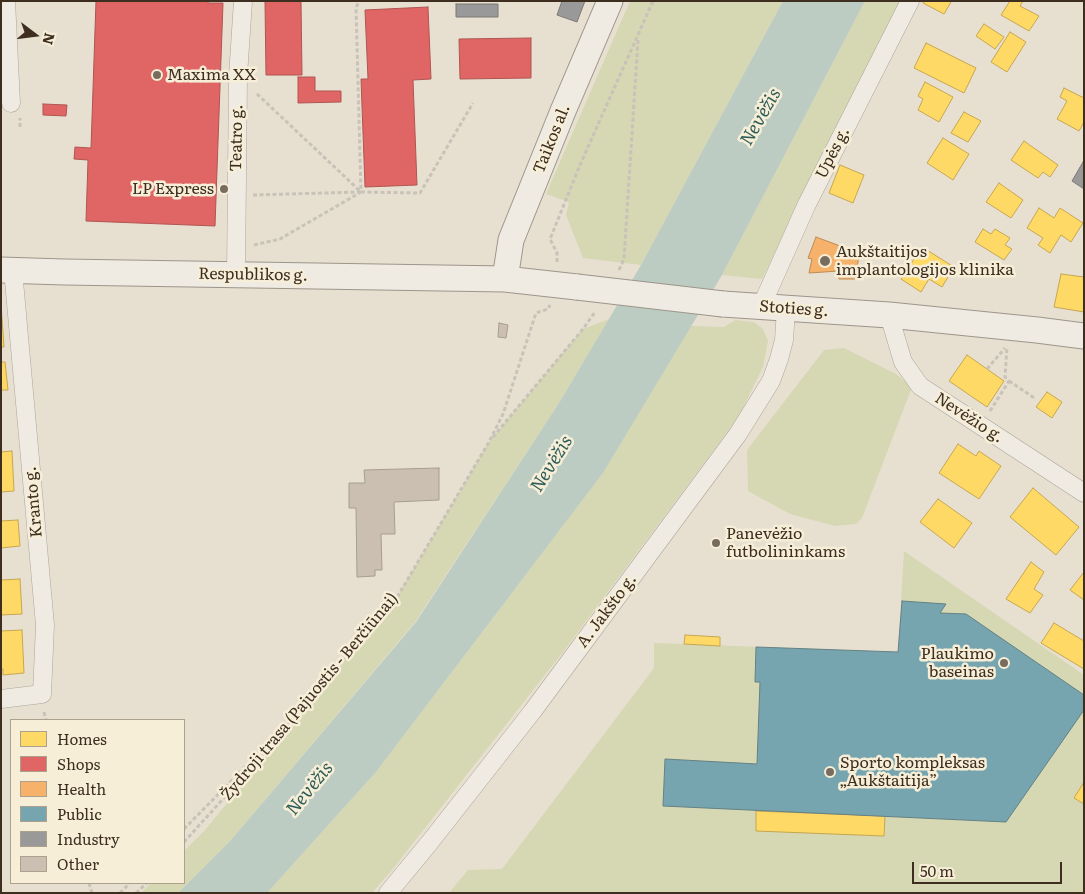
<!DOCTYPE html>
<html>
<head>
<meta charset="utf-8">
<style>
  body { margin:0 }
  #map { position:relative; width:1085px; height:894px; overflow:hidden; background:#e7e0d1; font-family:Literata,serif }
  canvas { display:block }
  .frame { position:absolute; inset:0; border:2px solid #3d2e20; pointer-events:none }
  .legend { position:absolute; left:10px; top:719px; width:175px; height:165px; box-sizing:border-box; background:#f7eed8; border:1px solid #ada18e; margin:0; padding:6px 9px; list-style:none; font-size:15px; color:#3d2e20 }
  .legend li { display:flex; align-items:center; gap:10px; height:25px }
  .legend b { width:25px; border:1px solid #ada18e }
  .north { position:absolute; left:10px; top:10px; width:50px; height:50px; -webkit-text-stroke:4px #f7eed8; paint-order:stroke; rotate:105deg; font-size:14px; font-weight:700; line-height:20px; text-align:center; color:#3d2e20 }
  .north::after { content:''; display:block; margin:auto; width:18px; height:22px; background:#3d2e20; clip-path:polygon(50% 0,100% 100%,50% 72%,0 100%) }
  .scale { position:absolute; left:912px; top:862px; width:150px; height:22px; box-sizing:border-box; border:2px solid #3d2e20; border-top:0; padding-left:6px; font-size:15px; line-height:18px; white-space:nowrap; color:#3d2e20; -webkit-text-stroke:4px #f7eed8; paint-order:stroke }
</style>
</head>
<body>
<div id="map">
<canvas width="1085" height="894"></canvas>
<div class="frame"></div>
<ul class="legend">
<li><b style="height:14px;background:#ffd966"></b>Homes</li>
<li><b style="height:14px;background:#e06666"></b>Shops</li>
<li><b style="height:14px;background:#f6b26b"></b>Health</li>
<li><b style="height:14px;background:#76a5af"></b>Public</li>
<li><b style="height:14px;background:#999"></b>Industry</li>
<li><b style="height:14px;background:#cbbfb2"></b>Other</li>
</ul>
<div class="north">N</div>
<div class="scale">50 m</div>
</div>
<script>
const context = document.querySelector('canvas').getContext('2d');
context.lineJoin = 'round';
function fillPath(path, color) { context.fillStyle = color; context.fill(path, 'evenodd'); }
const toPath = rows => new Path2D(rows.map(r => 'M' + r).join(''));
function stroke(path, color, width, dash) { context.strokeStyle = color; context.lineWidth = width; context.lineCap = dash ? 'butt' : 'round'; context.setLineDash(dash || []); context.stroke(path); }
function write(font, color, halo, rows, align = 'center') {
  context.font = font + ' Literata,serif'; context.lineWidth = 5; context.setLineDash([]); context.textBaseline = 'middle'; context.strokeStyle = halo; context.fillStyle = color; for (const [text, x, y, turn = 0] of rows) {
    context.save(); context.translate(x, y); context.rotate((+turn || 0) * Math.PI / 180); context.textAlign = isNaN(turn) ? turn : align; if (halo) context.strokeText(text, 0, 0); context.fillText(text, 0, 0); context.restore();
  }
}
fillPath(toPath([
  [630,1,783,1,641,265,583,258,566,215,569,202,546,194],
  [865,1,904,1,762,279,722,275],
  [609,319,559,403,415,622,231,840,178,893,141,893,151,883,184,883,184,851,205,830,396,599,489,442,583,329],
  [735,320,754,322,763,329,768,341,763,367,739,416,563,652,392,870,372,893,267,893,376,772,603,473,691,326,724,327],
  [844,348,896,374,912,387,862,518,856,524,835,526,790,514,748,491,747,450,824,350],
  [904,551,1084,675,1084,893,449,893,468,870,502,869,654,668,654,643,898,652]
]), '#d6d7b3');
fillPath(toPath([
  [783,1,865,1,722,275,603,473,376,772,267,893,178,893,231,840,416,622,559,403,641,265]
]), '#bcccc2');
const homes = toPath([
  [924,1,949,1,951,2,944,14,923,3,924,1],
  [1010,1,1023,1,1020,6,1039,16,1029,31,1001,15,1010,1],
  [984,24,1004,37,995,49,976,36,984,24],
  [1010,32,1026,42,1007,72,991,62,1010,32],
  [926,43,976,68,964,93,914,68,926,43],
  [925,82,953,97,939,122,918,110,923,99,918,96,925,82],
  [1064,88,1084,98,1084,122,1079,131,1057,119,1067,101,1060,97,1064,88],
  [964,112,981,121,968,142,951,133,964,112],
  [943,138,969,154,953,180,927,163,943,138],
  [1024,141,1058,165,1050,177,1043,172,1038,178,1011,160,1024,141],
  [840,165,864,175,853,203,829,193,840,165],
  [999,183,1023,200,1011,218,986,202,999,183],
  [1039,208,1054,218,1060,208,1083,223,1071,242,1061,235,1050,253,1038,245,1043,238,1027,228,1039,208],
  [983,229,991,234,995,229,1010,238,1005,245,1012,249,1004,260,975,242,983,229],
  [922,247,954,267,942,287,929,279,921,292,901,279,922,247],
  [1061,274,1084,277,1084,312,1054,307,1061,274],
  [1,304,4,347,1,347,1,304],
  [967,355,1004,381,987,407,949,381,967,355],
  [1,362,5,362,8,390,1,390,1,362],
  [1047,392,1062,402,1052,418,1036,407,1047,392],
  [958,444,976,456,979,451,1001,466,979,499,939,473,958,444],
  [12,451,14,491,1,492,1,452,12,451],
  [1033,488,1079,527,1056,555,1010,517,1033,488],
  [938,499,972,523,954,548,920,522,938,499],
  [18,520,20,546,1,548,1,521,18,520],
  [1031,562,1044,572,1034,589,1043,595,1030,613,1006,599,1031,562],
  [1084,572,1084,600,1070,590,1084,572],
  [20,579,22,614,1,615,1,580,20,579],
  [1054,623,1084,641,1084,669,1041,643,1054,623],
  [22,630,24,673,3,675,3,669,1,669,1,631,22,630],
  [685,635,720,637,720,646,684,644,685,635],
  [1084,782,1084,804,1074,798,1084,782],
  [756,811,885,816,884,836,756,831,756,811]
]);
fillPath(homes, '#ffd966');
stroke(homes, '#c5a651', 1);
const shops = toPath([
  [96,1,208,1,208,3,223,3,215,226,86,221,88,160,74,159,75,147,91,148,96,1],
  [265,1,301,1,302,75,266,75,265,1],
  [428,7,431,79,413,80,417,185,365,187,361,79,368,79,365,10,428,7],
  [531,38,531,78,460,79,459,39,531,38],
  [298,77,315,77,315,91,341,91,341,102,298,103,298,77],
  [43,104,67,105,66,116,43,115,43,104]
]);
fillPath(shops, '#e06666');
stroke(shops, '#af5551', 1);
const health = toPath([
  [816,237,859,253,856,279,839,279,839,271,809,273,812,259,808,258,816,237]
]);
fillPath(health, '#f6b26b');
stroke(health, '#be8a54', 1);
const public = toPath([
  [902,601,946,604,940,613,966,614,1084,695,1084,710,1006,822,663,806,665,759,757,764,760,682,755,682,756,647,898,652,902,601]
]);
fillPath(public, '#76a5af');
stroke(public, '#658184', 1);
const industry = toPath([
  [562,1,585,1,577,22,557,15,562,1],
  [456,4,498,4,498,17,456,17,456,4],
  [1083,162,1084,163,1084,189,1072,181,1083,162]
]);
fillPath(industry, '#999');
stroke(industry, '#7d7975', 1);
const building = toPath([
  [499,323,508,325,506,338,498,337,499,323],
  [439,468,439,500,394,502,395,534,381,534,382,570,375,570,375,576,357,577,356,508,349,508,349,483,365,483,364,470,439,468]
]);
fillPath(building, '#cbbfb2');
stroke(building, '#a89c90', 1);
const minor = toPath([
  [6,1,11,103],
  [236,275,238,76,243,1],
  [761,307,806,206,910,1],
  [889,315,903,362,920,386,1084,493],
  [1,699,42,694,45,625,13,270],
  [388,893,430,842,532,712,738,434,771,381,779,359,784,340,786,309]
]);
const secondary = toPath([
  [1,270,64,272,505,279,577,287],
  [505,279,511,240,563,111,610,1],
  [723,304,889,315,1037,330,1084,336]
]);
stroke(minor, '#ada599', 19);
stroke(secondary, '#9c958a', 27);
stroke(toPath([
  [20,127,20,118],
  [361,192,420,193,473,103],
  [253,195,361,192,256,93],
  [254,245,280,239,361,192,356,8,359,1],
  [557,262,557,253,550,239,580,165,653,1],
  [619,270,624,259,638,40],
  [987,369,1005,348],
  [1009,381,1036,399],
  [990,411,1009,381,1005,377,1007,347],
  [493,437,583,329,595,312],
  [44,712,46,720],
  [184,829,245,767,257,758],
  [184,842,243,777,396,599,489,442,503,414,536,313,548,309,550,305],
  [89,883,92,893],
  [120,893,130,883],
  [136,893,147,883]
]), '#c8c2b9', 3, [4, 2.5]);
stroke(minor, '#efebe3', 18);
stroke(secondary, '#efebe3', 25);
const secondaryBridge = toPath([
  [577,287,723,304]
]);
stroke(secondaryBridge, '#9c958a', 27, []);
stroke(secondaryBridge, '#efebe3', 25);
for (const [x, y, r, color] of [
  [157,75,5,"#786c5e"],
  [224,189,5,"#786c5e"],
  [825,261,6,"#786c5e"],
  [716,543,5,"#786c5e"],
  [1004,663,5,"#786c5e"],
  [830,772,5,"#786c5e"]
]) { const dot = new Path2D(); dot.arc(x, y, r, 0, 2 * Math.PI); context.fillStyle = color; context.fill(dot); stroke(dot, '#f7eed8', 2); }
write('16px', '#3d2e20', '#f7eed8', [
  ["Maxima XX",167,75],
  ["LP Express",214,189,"right"],
  ["Aukštaitijos",836,252],
  ["implantologijos klinika",836,270],
  ["Panevėžio",726,534],
  ["futbolininkams",726,552],
  ["Plaukimo",994,654,"right"],
  ["baseinas",994,672,"right"],
  ["Sporto kompleksas",840,763],
  ["„Aukštaitija”",840,781]
], 'left');
write('16px', '#3d2e20', '#f7eed8', [
  ["Teatro g.",237,138,-89],
  ["Taikos al.",552,139,-68],
  ["Upės g.",833,153,-63],
  ["Respublikos g.",253,275,1],
  ["Stoties g.",794,309,4],
  ["Nevėžio g.",969,418,33],
  ["Kranto g.",34,502,-95],
  ["A. Jakšto g.",607,611,-53],
  ["Žydroji trasa (Pajuostis - Berčiūnai)",310,697,-50]
]);
write('italic 18px', '#2f5d5a', '#f7eed8', [
  ["Nevėžis",761,117,-60],
  ["Nevėžis",552,464,-58],
  ["Nevėžis",310,789,-51]
]);
</script>
</body>
</html>
